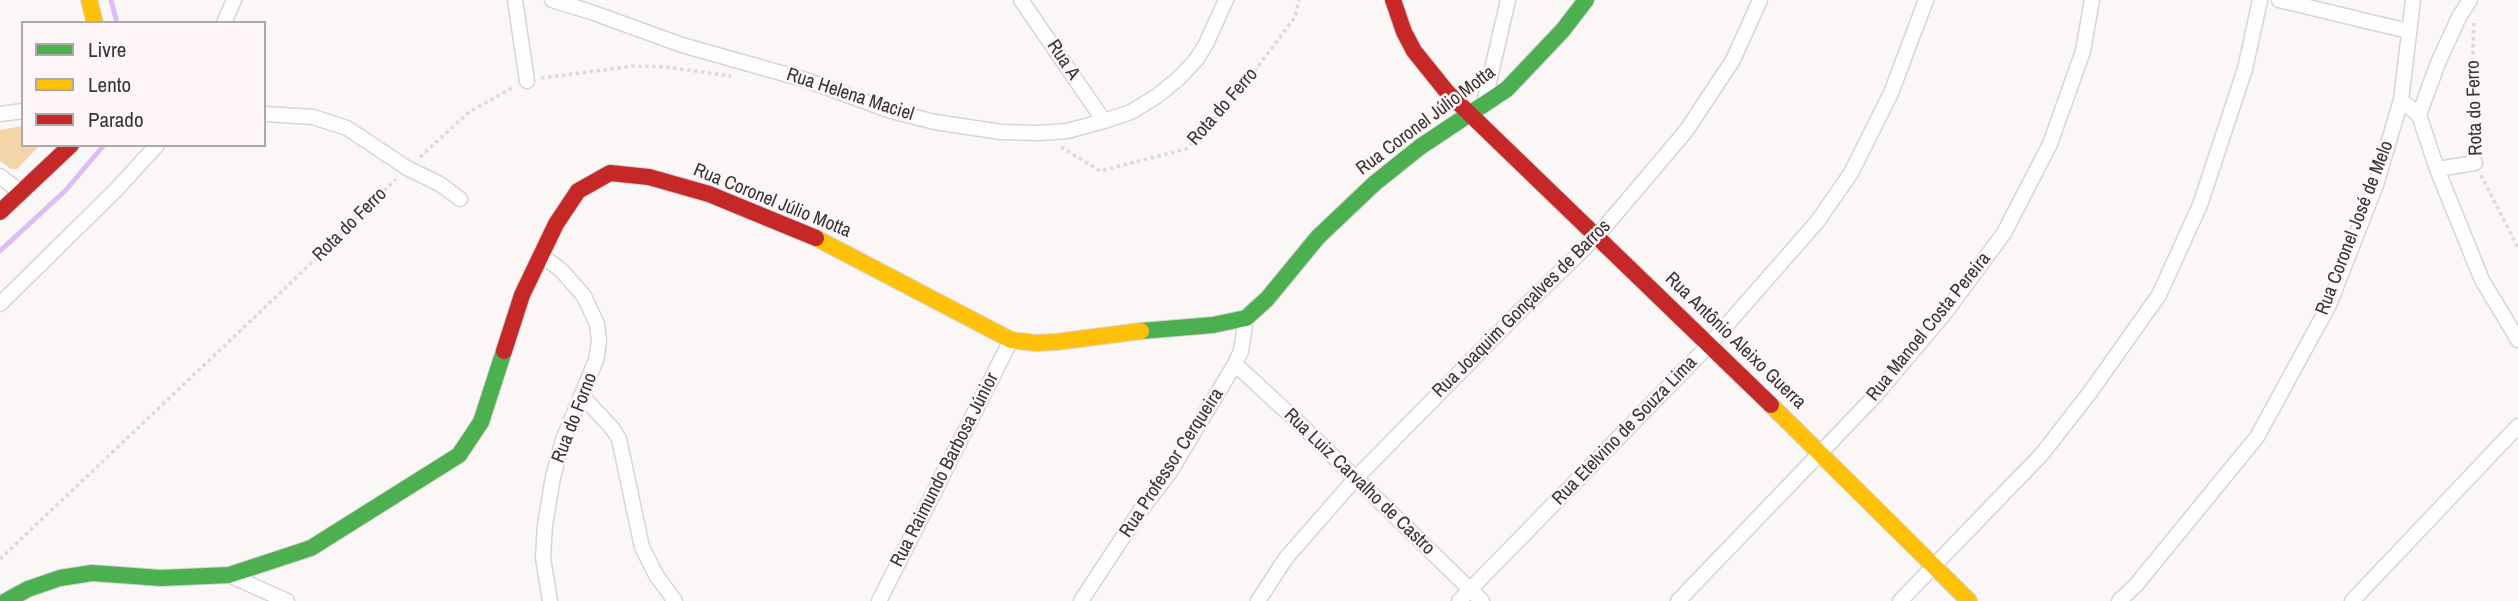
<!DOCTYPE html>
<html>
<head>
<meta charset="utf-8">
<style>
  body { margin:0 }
  #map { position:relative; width:2518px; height:601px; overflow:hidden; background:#fbf7f7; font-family:"Archivo Narrow",sans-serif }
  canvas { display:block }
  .legend { position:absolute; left:21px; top:21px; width:245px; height:126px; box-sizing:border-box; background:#fdf5f6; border:2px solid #afa8a9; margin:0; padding:9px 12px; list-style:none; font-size:21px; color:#3a3535 }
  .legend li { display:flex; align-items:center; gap:14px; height:35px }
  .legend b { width:35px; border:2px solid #afa8a9 }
</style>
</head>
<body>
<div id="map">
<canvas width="2518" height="601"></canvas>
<ul class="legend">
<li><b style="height:9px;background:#4caf50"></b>Livre</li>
<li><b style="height:9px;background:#ffc107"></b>Lento</li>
<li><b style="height:9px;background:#c62828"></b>Parado</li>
</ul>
</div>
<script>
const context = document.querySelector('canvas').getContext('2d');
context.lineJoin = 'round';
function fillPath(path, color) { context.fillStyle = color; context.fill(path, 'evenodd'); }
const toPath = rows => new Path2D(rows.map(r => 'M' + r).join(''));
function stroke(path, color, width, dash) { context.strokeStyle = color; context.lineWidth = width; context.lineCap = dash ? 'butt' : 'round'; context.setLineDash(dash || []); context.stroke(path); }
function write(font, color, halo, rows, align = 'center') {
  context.font = font + ' "Archivo Narrow",sans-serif'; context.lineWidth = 5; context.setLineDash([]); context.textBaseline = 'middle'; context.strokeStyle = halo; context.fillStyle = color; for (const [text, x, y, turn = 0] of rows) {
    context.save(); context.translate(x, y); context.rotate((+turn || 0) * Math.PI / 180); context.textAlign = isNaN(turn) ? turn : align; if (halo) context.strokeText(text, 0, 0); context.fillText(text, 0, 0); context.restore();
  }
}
fillPath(toPath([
  [23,126,23,145,40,145,17,169,11,169,0,161,0,130]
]), '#f4d5a9');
stroke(toPath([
  [111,0,117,23],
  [0,251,65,191,104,145]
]), '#e0bcf5', 5);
const street = toPath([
  [515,0,527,81],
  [552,0,591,12,682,45,806,80,891,111,935,122,1001,132,1039,133,1067,131,1104,121,1131,112,1157,96,1178,79,1196,60,1206,44,1226,0],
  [1021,0,1104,121],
  [2279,0,2408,31],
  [224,23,234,0],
  [2401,100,2419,115,2437,169,2482,280,2518,340],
  [1484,104,1508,0],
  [0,114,23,111],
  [264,114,313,117,347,128,407,168,440,184,460,199],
  [2419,115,2438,63,2459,17,2470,0],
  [2437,169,2475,163],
  [0,176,20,192],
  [541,255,561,270,584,296,597,324,599,341,596,360,563,440,553,477,545,525,543,558,550,601],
  [0,304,116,190,157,145],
  [1235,364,1301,425,1482,601],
  [583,397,612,428,619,439,642,547,656,575,675,601],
  [229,575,287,601],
  [879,601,1011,340],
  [1081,601,1140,511,1170,472,1235,364,1241,351,1246,318],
  [1258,601,1286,558,1356,478,1519,312,1597,236,1686,131,1733,60,1760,0],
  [1459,601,1710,344,1817,222,1851,173,1891,93,1926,0],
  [1678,601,1874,397,1945,313,2004,233,2050,144,2083,51,2092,0],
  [1900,601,2042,454,2091,391,2159,295,2200,205,2245,69,2260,0],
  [2119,601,2136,585,2257,437,2329,305,2376,185,2401,100,2413,0],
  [2352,601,2518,426]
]);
const fast = toPath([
  [1141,331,1213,325,1246,318,1267,299,1318,237,1375,183,1420,147,1507,89,1563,30,1586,0],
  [6,601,28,589,60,578,92,573,161,578,229,575,311,548,459,455,481,422,504,351]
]);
const slow = toPath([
  [89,0,95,23],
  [816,238,1011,340,1035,343,1056,342,1141,331],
  [1771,405,1969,601]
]);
const jam = toPath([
  [1393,0,1404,32,1414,51,1447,92,1771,405],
  [0,212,71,145],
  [504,351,522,295,556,224,578,191,610,173,649,177,709,194,816,238]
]);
stroke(street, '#d9d4d5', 17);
stroke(fast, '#d9d4d5', 18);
stroke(slow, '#d9d4d5', 18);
stroke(jam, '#d9d4d5', 18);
stroke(toPath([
  [2474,23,2471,93,2474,148],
  [541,78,634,66,666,67,731,76],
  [1061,147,1100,171,1186,149,1236,96,1295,17,1299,0],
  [420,157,469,112,514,87],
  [2481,175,2518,248],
  [0,559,301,273,396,179]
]), '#dbdada', 3.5, [3.5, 3.5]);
stroke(street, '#fefefe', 14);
stroke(fast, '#4caf50', 16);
stroke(slow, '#ffc107', 16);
stroke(jam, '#c62828', 16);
write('19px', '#3a3535', '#fdf5f6', [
  ["Rua A",1063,60,56],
  ["Rua Helena Maciel",850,95,18],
  ["Rota do Ferro",1223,107,-49],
  ["Rota do Ferro",2475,108,-92],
  ["Rua Coronel Júlio Motta",1426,121,-37],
  ["Rua Coronel Júlio Motta",772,201,22],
  ["Rota do Ferro",350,225,-45],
  ["Rua Coronel José de Melo",2355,228,-69],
  ["Rua Joaquim Gonçalves de Barros",1522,309,-45],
  ["Rua Manoel Costa Pereira",1929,327,-51],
  ["Rua Antônio Aleixo Guerra",1735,341,44],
  ["Rua do Forno",575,418,-69],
  ["Rua Etelvino de Souza Lima",1625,431,-46],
  ["Rua Professor Cerqueira",1172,463,-57],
  ["Rua Raimundo Barbosa Júnior",945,470,-63],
  ["Rua Luiz Carvalho de Castro",1359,482,44]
]);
</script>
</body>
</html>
